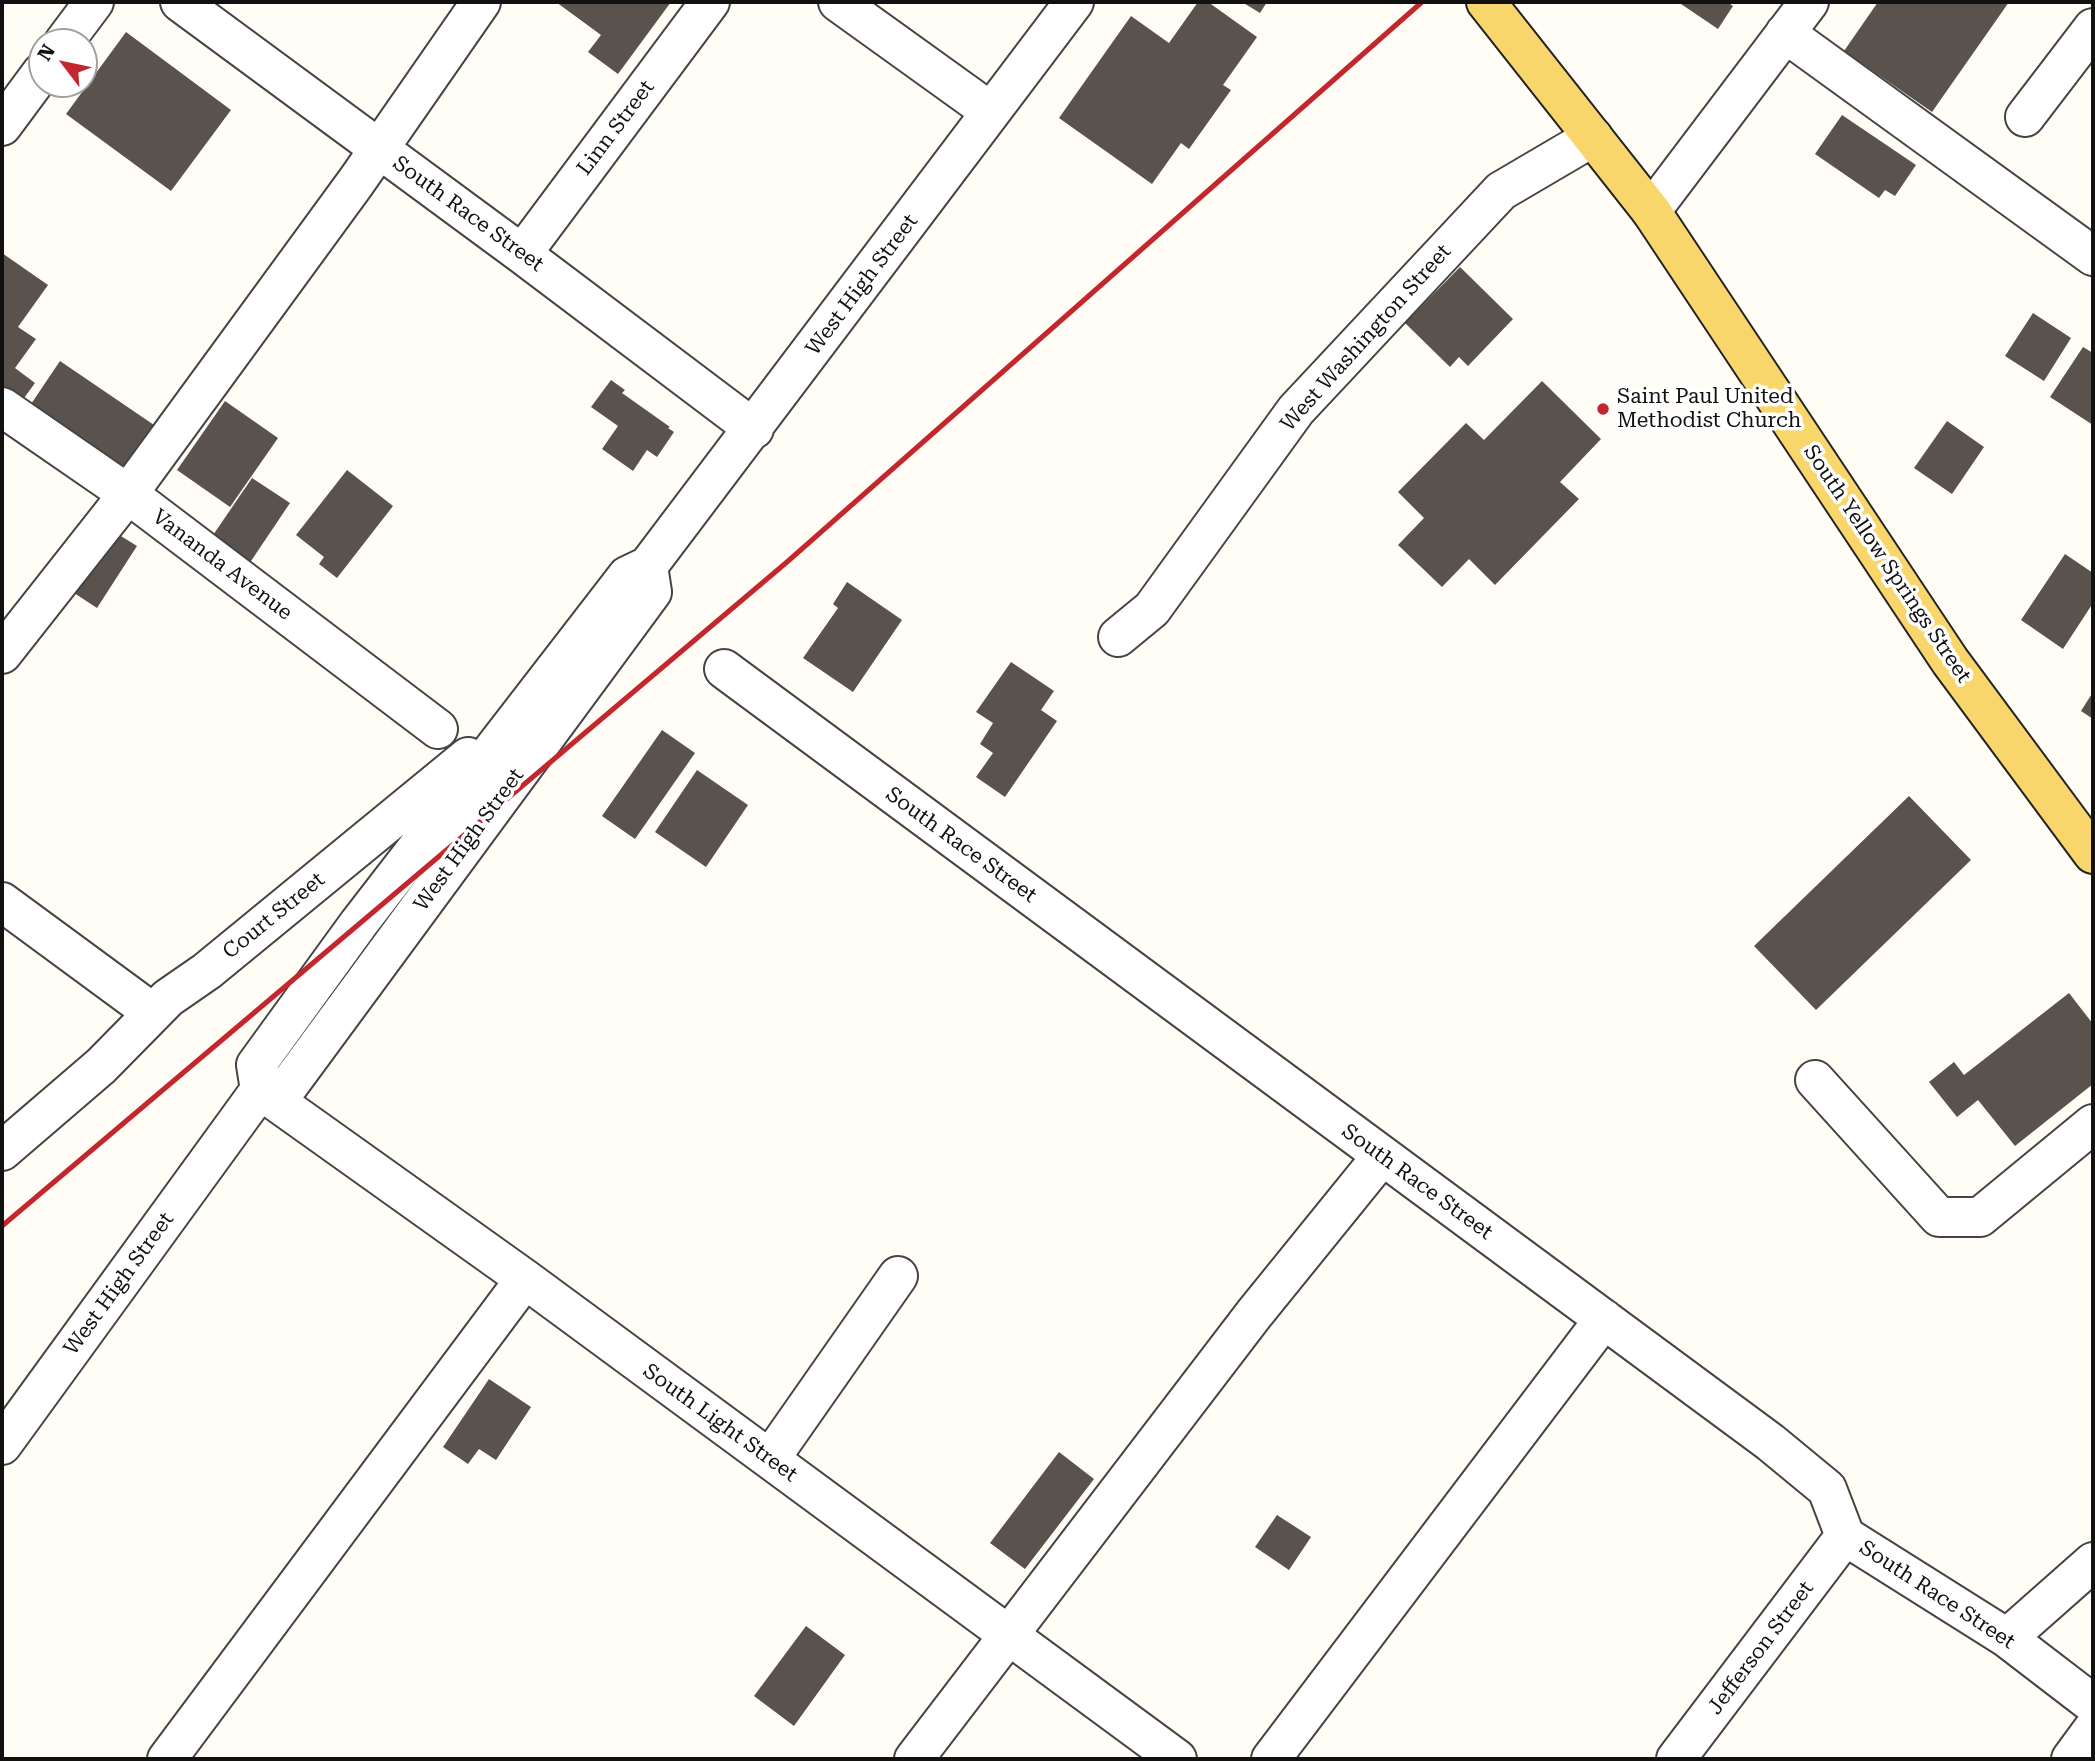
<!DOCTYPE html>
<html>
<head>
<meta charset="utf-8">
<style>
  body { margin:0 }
  #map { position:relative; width:2095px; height:1761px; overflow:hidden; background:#fffdf5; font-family:"Roboto Serif",serif }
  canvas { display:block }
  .frame { position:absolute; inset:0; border:4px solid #111; pointer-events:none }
  .north { position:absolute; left:28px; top:28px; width:70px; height:70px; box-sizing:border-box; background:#fff; border:2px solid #a0a0a0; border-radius:50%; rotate:302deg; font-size:19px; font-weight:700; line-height:28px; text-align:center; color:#111 }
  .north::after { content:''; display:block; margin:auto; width:24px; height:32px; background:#c4262e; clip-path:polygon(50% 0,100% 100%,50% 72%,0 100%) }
</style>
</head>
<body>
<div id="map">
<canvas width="2095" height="1761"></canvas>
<div class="frame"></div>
<div class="north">N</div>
</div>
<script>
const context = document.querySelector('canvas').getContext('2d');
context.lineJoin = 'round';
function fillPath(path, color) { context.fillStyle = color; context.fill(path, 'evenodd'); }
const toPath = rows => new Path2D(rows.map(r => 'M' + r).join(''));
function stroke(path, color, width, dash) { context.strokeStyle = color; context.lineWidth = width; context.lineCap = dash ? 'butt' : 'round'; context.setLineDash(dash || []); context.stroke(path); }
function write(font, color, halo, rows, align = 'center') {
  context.font = font + ' "Roboto Serif",serif'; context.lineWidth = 7; context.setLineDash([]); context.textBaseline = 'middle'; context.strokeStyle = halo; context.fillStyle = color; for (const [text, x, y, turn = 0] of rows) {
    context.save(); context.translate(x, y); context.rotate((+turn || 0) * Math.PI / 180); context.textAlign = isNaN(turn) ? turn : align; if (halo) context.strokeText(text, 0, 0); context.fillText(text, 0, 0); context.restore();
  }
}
fillPath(toPath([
  [556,2,671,2,618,74,588,52,601,35],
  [1198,2,1208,2,1257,37,1223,85,1231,90,1189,149,1181,143,1152,184,1059,118,1131,16,1169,43],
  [1242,2,1267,2,1260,13],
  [1678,2,1727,2,1733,6,1718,29],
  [1878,2,2009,2,1932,112,1844,51],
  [126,32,231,110,171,191,66,114],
  [1842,115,1916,165,1895,196,1885,190,1879,198,1815,154],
  [2,253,48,285,18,327,36,339,15,368,35,383,16,409,2,399],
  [1460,267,1513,319,1468,366,1459,357,1450,367,1405,323],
  [2033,313,2071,338,2044,381,2005,356],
  [2083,347,2093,353,2093,425,2050,397],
  [60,361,154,425,121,474,27,410],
  [611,380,625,390,622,393,670,427,668,428,674,432,657,457,647,450,633,471,602,449,618,426,591,407],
  [1542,381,1601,439,1560,482,1579,499,1495,585,1469,559,1442,587,1398,545,1424,518,1398,492,1466,423,1484,440],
  [225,401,278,438,230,507,177,470],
  [1947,421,1984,447,1952,494,1914,468],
  [347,470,393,506,337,578,319,564,324,557,296,535],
  [252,478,290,503,247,567,209,541],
  [108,528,137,546,97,608,68,589],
  [2065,554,2093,573,2093,603,2063,649,2021,620],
  [847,582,902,620,853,692,803,658,838,608,833,604],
  [1011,662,1054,691,1041,710,1057,721,1005,797,976,777,993,753,980,744,993,723,976,712],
  [2093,692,2093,719,2081,711],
  [662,730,695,753,635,839,602,816],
  [697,770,748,805,706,867,655,832],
  [1909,796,1971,860,1816,1010,1754,946],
  [2069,993,2093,1024,2093,1084,2015,1146,1978,1100,1957,1117,1929,1082,1954,1062,1964,1075],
  [489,1379,531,1407,496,1460,479,1449,468,1464,443,1447],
  [1059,1452,1094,1479,1025,1569,990,1543],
  [1277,1515,1311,1537,1289,1570,1255,1547],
  [806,1626,845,1655,794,1726,754,1696]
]), '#5a524d');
const minor = toPath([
  [180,2,522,254,754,429],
  [838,2,991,112],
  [1785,33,2093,256],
  [64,42,94,2],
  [2025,117,2093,28],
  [2,126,42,72],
  [1651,211,1809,2],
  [522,254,710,2],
  [2,407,128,494,438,729],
  [1118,637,1152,609,1296,410,1501,191,1593,137],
  [2,654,128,494,356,182,481,2],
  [724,669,1770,1442,1827,1489,1845,1536,2007,1638,2093,1704],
  [2,902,153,1013],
  [1815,1080,1939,1217,1980,1217,2093,1124],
  [260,1090,256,1065,359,923,627,576,648,566,1074,2],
  [260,1090,525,1279,1177,1759],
  [2,1151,101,1066,168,998,207,971,468,757],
  [2,1445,260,1090,289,1085,487,816,652,592,648,566],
  [770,1459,898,1276],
  [2007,1638,2093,1562],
  [167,1759,525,1279],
  [914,1759,1254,1314,1382,1156],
  [1271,1759,1604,1319],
  [1676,1759,1845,1536],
  [2071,1759,2093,1729]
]);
const major = toPath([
  [1486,2,1651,211,1950,661,2093,854]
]);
stroke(minor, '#444', 42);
stroke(major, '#222', 42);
stroke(minor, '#fff', 38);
stroke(major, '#f9d66b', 38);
stroke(toPath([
  [2,1226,787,562,1422,2]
]), '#c4262e', 5);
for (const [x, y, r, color] of [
  [1603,409,7,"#c4262e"]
]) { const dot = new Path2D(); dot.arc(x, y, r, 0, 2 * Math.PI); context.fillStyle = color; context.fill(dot); stroke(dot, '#fff', 2.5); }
write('21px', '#111', '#fff', [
  ["Linn Street",616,128,-53],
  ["South Race Street",468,214,36],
  ["West High Street",862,285,-53],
  ["West Washington Street",1366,338,-48],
  ["South Yellow Springs Street",1887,564,56],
  ["Vananda Avenue",222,565,37],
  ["West High Street",469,840,-54],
  ["South Race Street",961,845,36],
  ["Court Street",274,916,-39],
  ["South Race Street",1417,1182,36],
  ["West High Street",119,1284,-54],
  ["South Light Street",720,1423,36],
  ["South Race Street",1937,1595,33],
  ["Jefferson Street",1761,1648,-53]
]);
write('21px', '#111', '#fff', [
  ["Saint Paul United",1617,397],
  ["Methodist Church",1617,421]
], 'left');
</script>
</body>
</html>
